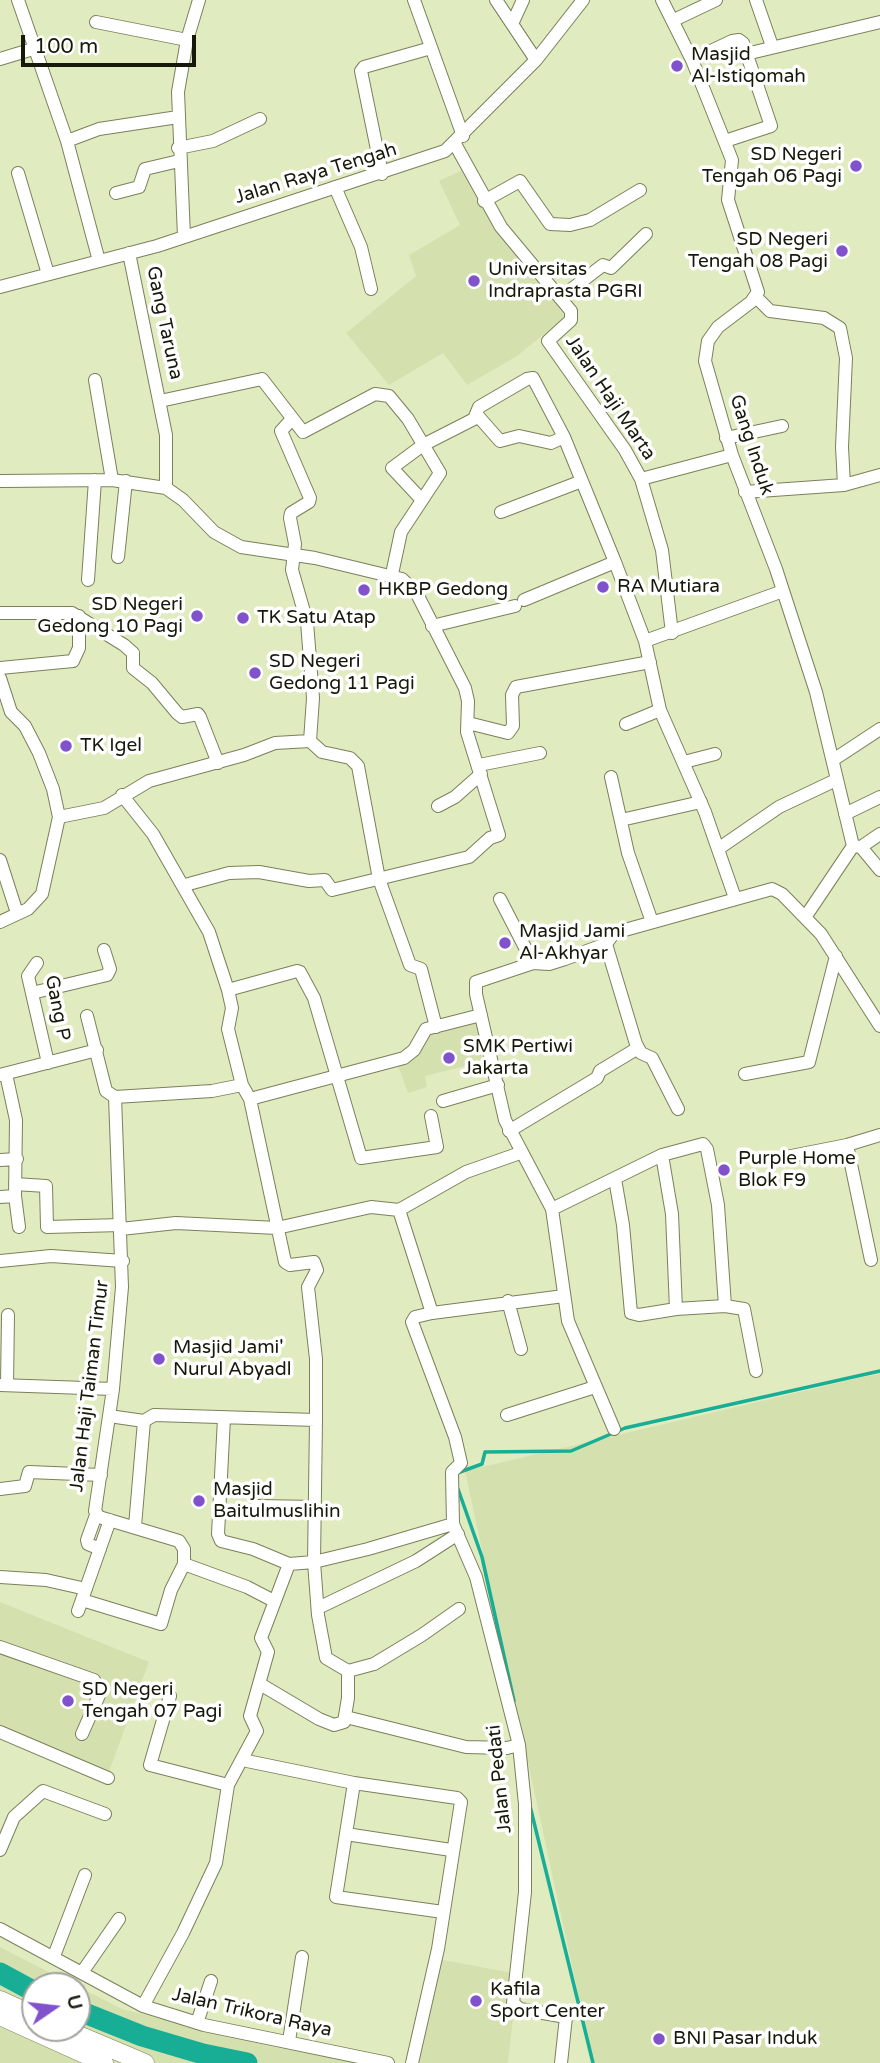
<!DOCTYPE html>
<html>
<head>
<meta charset="utf-8">
<style>
  body { margin:0 }
  #map { position:relative; width:880px; height:2063px; overflow:hidden; background:#e1ebc0; font-family:"Varela Round",sans-serif }
  canvas { display:block }
  .north { position:absolute; left:21px; top:1972px; width:70px; height:70px; box-sizing:border-box; background:#fff; border:2px solid #a2a39d; border-radius:50%; rotate:76deg; font-size:19px; font-weight:700; line-height:28px; text-align:center; color:#161909 }
  .north::after { content:''; display:block; margin:auto; width:24px; height:32px; background:#8052cb; clip-path:polygon(50% 0,100% 100%,50% 72%,0 100%) }
  .scale { position:absolute; left:21px; top:35px; width:175px; height:32px; box-sizing:border-box; border:4px solid #161909; border-top:0; padding-left:9px; font-size:21px; line-height:24px; white-space:nowrap; color:#161909; -webkit-text-stroke:5px #fff; paint-order:stroke }
</style>
</head>
<body>
<div id="map">
<canvas width="880" height="2063"></canvas>
<div class="north">U</div>
<div class="scale">100 m</div>
</div>
<script>
const context = document.querySelector('canvas').getContext('2d');
context.lineJoin = 'round';
function fillPath(path, color) { context.fillStyle = color; context.fill(path, 'evenodd'); }
const toPath = rows => new Path2D(rows.map(r => 'M' + r).join(''));
function stroke(path, color, width, dash) { context.strokeStyle = color; context.lineWidth = width; context.lineCap = dash ? 'butt' : 'round'; context.setLineDash(dash || []); context.stroke(path); }
function write(font, color, halo, rows, align = 'center') {
  context.font = font + ' "Varela Round",sans-serif'; context.lineWidth = 7; context.setLineDash([]); context.textBaseline = 'middle'; context.strokeStyle = halo; context.fillStyle = color; for (const [text, x, y, turn = 0] of rows) {
    context.save(); context.translate(x, y); context.rotate((+turn || 0) * Math.PI / 180); context.textAlign = isNaN(turn) ? turn : align; if (halo) context.strokeText(text, 0, 0); context.fillText(text, 0, 0); context.restore();
  }
}
fillPath(toPath([
  [467,168,565,317,517,356,467,385,443,353,389,385,346,333,416,276,409,255,460,225,439,181],
  [479,1017,490,1060,425,1076,427,1087,408,1093,397,1063,427,1032],
  [880,1373,880,2063,593,2063,465,1471],
  [0,1602,149,1662,109,1772,0,1728],
  [0,1947,76,1986,35,1986,35,2028,77,2028,77,1986,122,2009,273,2047,364,2063,0,2063],
  [432,1958,518,1974,508,2063,409,2063]
]), '#d5e0af');
stroke(toPath([
  [460,1472,482,1464,485,1452,571,1451,625,1428,880,1371],
  [458,1489,482,1557,514,1701],
  [530,1806,593,2063]
]), '#17ae95', 3.5);
stroke(toPath([
  [0,1973,35,1992],
  [77,2010,142,2036,203,2054,247,2063]
]), '#17ae95', 21);
const minor = toPath([
  [18,0,67,141,99,261],
  [414,0,463,136],
  [496,0,512,24],
  [523,0,512,24,536,60],
  [662,0,692,60,732,160,728,200,758,292,751,302,718,327,708,341,705,361,732,455,776,569,816,692,853,846,806,916],
  [756,0,772,46],
  [674,20,716,0],
  [96,22,187,40],
  [746,54,880,22],
  [0,59,33,49],
  [692,60,732,41,739,40,743,43,771,126,725,141],
  [67,141,99,129,178,117],
  [455,144,501,227,571,311,571,320,548,341,625,450,641,479,662,550,672,633],
  [178,148,213,141,260,119],
  [18,173,48,274],
  [382,174,361,71,364,67,431,48],
  [335,187,361,247,371,289],
  [116,193,139,187,145,169,179,161],
  [484,201,520,181,550,224,570,225,590,220,640,190],
  [184,237,178,92,187,40,199,0],
  [129,253,166,435,166,488],
  [0,287,157,246,445,151,536,60,583,0],
  [756,297,770,311,824,318,840,328,846,358,842,447,844,485,880,475],
  [560,298,603,265,611,268,646,234],
  [95,380,112,480],
  [160,401,262,379,303,432,375,394,389,396,408,419,440,473,401,532,392,574],
  [478,416,500,441,519,436,551,443,564,437],
  [291,420,281,431,310,498,309,502,291,513,290,518,295,544,292,570,307,622,313,698,310,741],
  [726,438,782,426],
  [641,479,732,455],
  [0,481,112,480,166,488,183,500,214,532,241,547,315,558,402,579,417,594,465,688,468,701,467,732,499,835,490,838,469,857,332,890,325,880,309,881,259,872,229,873,185,885],
  [745,492,844,485],
  [421,499,392,468,423,445,474,419,479,407,527,379,533,378,564,437,615,562,645,641,660,710,705,812,735,898],
  [501,512,582,481],
  [118,557,126,481],
  [88,580,95,480],
  [524,600,615,562],
  [0,613,72,613,124,645,133,653,133,668,152,683,177,713,182,717,198,714,200,717,218,763],
  [432,626,515,606],
  [645,641,783,591],
  [0,668,73,661,79,648,79,616],
  [0,678,11,712,25,726,39,753,53,789,59,817,42,894,28,909,0,922],
  [468,723,508,733,513,726,512,695,516,687,650,662],
  [626,724,660,710],
  [833,760,880,729],
  [684,762,715,754],
  [479,765,540,753],
  [611,777,628,853,652,922],
  [122,795,153,834,209,932,228,990,232,1008,228,1029,242,1085,250,1099,404,1058,414,1050,426,1029,481,1015],
  [438,806,455,797,481,774],
  [845,814,880,797],
  [59,817,104,808,149,781,244,755,275,743,310,741,322,752,350,758,358,766,379,879,410,965,421,969,436,1027],
  [621,820,701,802],
  [853,846,861,847,880,870],
  [861,847,880,834],
  [718,849,779,807,836,780],
  [0,860,17,913],
  [500,899,533,963],
  [606,944,636,1044,641,1053,652,1058,678,1109],
  [37,963,28,976,48,1063],
  [228,990,297,971,300,972,314,998,361,1158,437,1147,431,1116],
  [32,993,107,975,110,969,104,950],
  [87,1016,106,1091,115,1097,212,1091,242,1085],
  [6,1074,16,1120,15,1196,19,1227],
  [745,1074,809,1062,836,956],
  [0,1075,97,1050],
  [443,1101,498,1085],
  [509,1131,597,1078,600,1071,638,1048],
  [847,1145,871,1260],
  [662,1155,672,1214,676,1309],
  [0,1160,17,1159],
  [771,1160,847,1145,880,1135],
  [15,1184,46,1186,47,1227,121,1225],
  [0,1197,15,1196],
  [552,1209,662,1155,703,1144,707,1149,718,1205,725,1306,676,1309,639,1315,631,1313,623,1225,615,1179],
  [399,1210,432,1313],
  [121,1229,176,1223,277,1228,371,1207,399,1210,466,1172,520,1153],
  [0,1261,51,1256,123,1261],
  [508,1301,521,1349],
  [725,1306,744,1309,756,1371],
  [0,1385,113,1389],
  [7,1385,8,1315],
  [507,1415,595,1387],
  [109,1416,144,1421,154,1415,316,1420,316,1359,308,1287,317,1270,314,1262,290,1265,285,1262,250,1099],
  [224,1418,218,1534,221,1541,253,1549,289,1564,314,1562,368,1549,453,1524],
  [614,1429,568,1321,552,1209,505,1120,476,994,476,982,533,963,549,964,565,959,606,944,614,933,772,889,782,894,821,934,880,1026],
  [0,1489,25,1486,29,1472,101,1475],
  [257,1506,316,1507],
  [96,1515,87,1540,88,1544,100,1549],
  [135,1526,144,1421],
  [184,1564,247,1587,274,1601],
  [0,1577,46,1580,86,1589],
  [82,1600,161,1624,171,1590,184,1564,184,1549,179,1541,99,1517,95,1511,113,1389,122,1287,115,1097],
  [318,1608,416,1561,458,1534],
  [78,1611,110,1520],
  [0,1647,94,1680,100,1693,82,1734],
  [348,1671,374,1664,422,1635,459,1609],
  [260,1684,319,1719,334,1725,344,1722,348,1698,348,1671,326,1658,318,1615,314,1562,316,1420],
  [170,1696,150,1765,228,1785],
  [346,1717,466,1747,507,1748,519,1745],
  [0,1732,108,1778],
  [247,1761,354,1783,336,1897,443,1912],
  [354,1783,457,1798,461,1802,438,1949,412,2063],
  [346,1834,451,1850],
  [0,1850,14,1817,43,1791,105,1814],
  [0,1929,143,2006,204,2025,388,2063],
  [54,1956,85,1875],
  [83,1971,119,1919],
  [143,2006,183,1933,216,1863,228,1785,257,1731,250,1716,268,1652,261,1638,289,1564],
  [197,2023,211,1981],
  [289,2041,302,1957],
  [561,2063,566,2017,520,2009,513,2003,525,1892,525,1804,519,1745,476,1577,453,1524,452,1472,461,1463,455,1437,412,1322,415,1317,432,1313,564,1296]
]);
const highway = toPath([
  [0,2000,35,2016],
  [0,2016,104,2063],
  [62,2028,145,2063]
]);
stroke(minor, '#79815a', 14);
stroke(highway, '#79815a', 19);
stroke(minor, '#fff', 12);
stroke(highway, '#fff', 18);
for (const [x, y, r, color] of [
  [677,66,7,"#8052cb"],
  [856,166,7,"#8052cb"],
  [842,251,7,"#8052cb"],
  [474,281,7,"#8052cb"],
  [603,587,7,"#8052cb"],
  [364,590,7,"#8052cb"],
  [197,616,7,"#8052cb"],
  [243,618,7,"#8052cb"],
  [255,673,7,"#8052cb"],
  [66,746,7,"#8052cb"],
  [505,943,7,"#8052cb"],
  [449,1058,7,"#8052cb"],
  [724,1170,7,"#8052cb"],
  [159,1359,7,"#8052cb"],
  [199,1501,7,"#8052cb"],
  [68,1701,7,"#8052cb"],
  [476,2001,7,"#8052cb"],
  [659,2039,7,"#8052cb"]
]) { const dot = new Path2D(); dot.arc(x, y, r, 0, 2 * Math.PI); context.fillStyle = color; context.fill(dot); stroke(dot, '#fff', 2.5); }
write('19px', '#161909', '#fff', [
  ["Masjid",691,55],
  ["Al-Istiqomah",691,77],
  ["SD Negeri",842,155,"right"],
  ["Tengah 06 Pagi",842,177,"right"],
  ["SD Negeri",828,240,"right"],
  ["Tengah 08 Pagi",828,262,"right"],
  ["Universitas",488,270],
  ["Indraprasta PGRI",488,292],
  ["RA Mutiara",617,587],
  ["HKBP Gedong",378,590],
  ["SD Negeri",183,605,"right"],
  ["Gedong 10 Pagi",183,627,"right"],
  ["TK Satu Atap",257,618],
  ["SD Negeri",269,662],
  ["Gedong 11 Pagi",269,684],
  ["TK Igel",80,746],
  ["Masjid Jami",519,932],
  ["Al-Akhyar",519,954],
  ["SMK Pertiwi",463,1047],
  ["Jakarta",463,1069],
  ["Purple Home",738,1159],
  ["Blok F9",738,1181],
  ["Masjid Jami'",173,1348],
  ["Nurul Abyadl",173,1370],
  ["Masjid",213,1490],
  ["Baitulmuslihin",213,1512],
  ["SD Negeri",82,1690],
  ["Tengah 07 Pagi",82,1712],
  ["Kafila",490,1990],
  ["Sport Center",490,2012],
  ["BNI Pasar Induk",673,2039]
], 'left');
write('19px', '#161909', '#fff', [
  ["Jalan Raya Tengah",316,174,-17],
  ["Gang Taruna",164,323,78],
  ["Jalan Haji Marta",610,398,56],
  ["Gang Induk",751,445,72],
  ["Gang P",57,1008,79],
  ["Jalan Haji Taiman Timur",90,1386,-83],
  ["Jalan Pedati",500,1779,-96],
  ["Jalan Trikora Raya",252,2013,13]
]);
</script>
</body>
</html>
